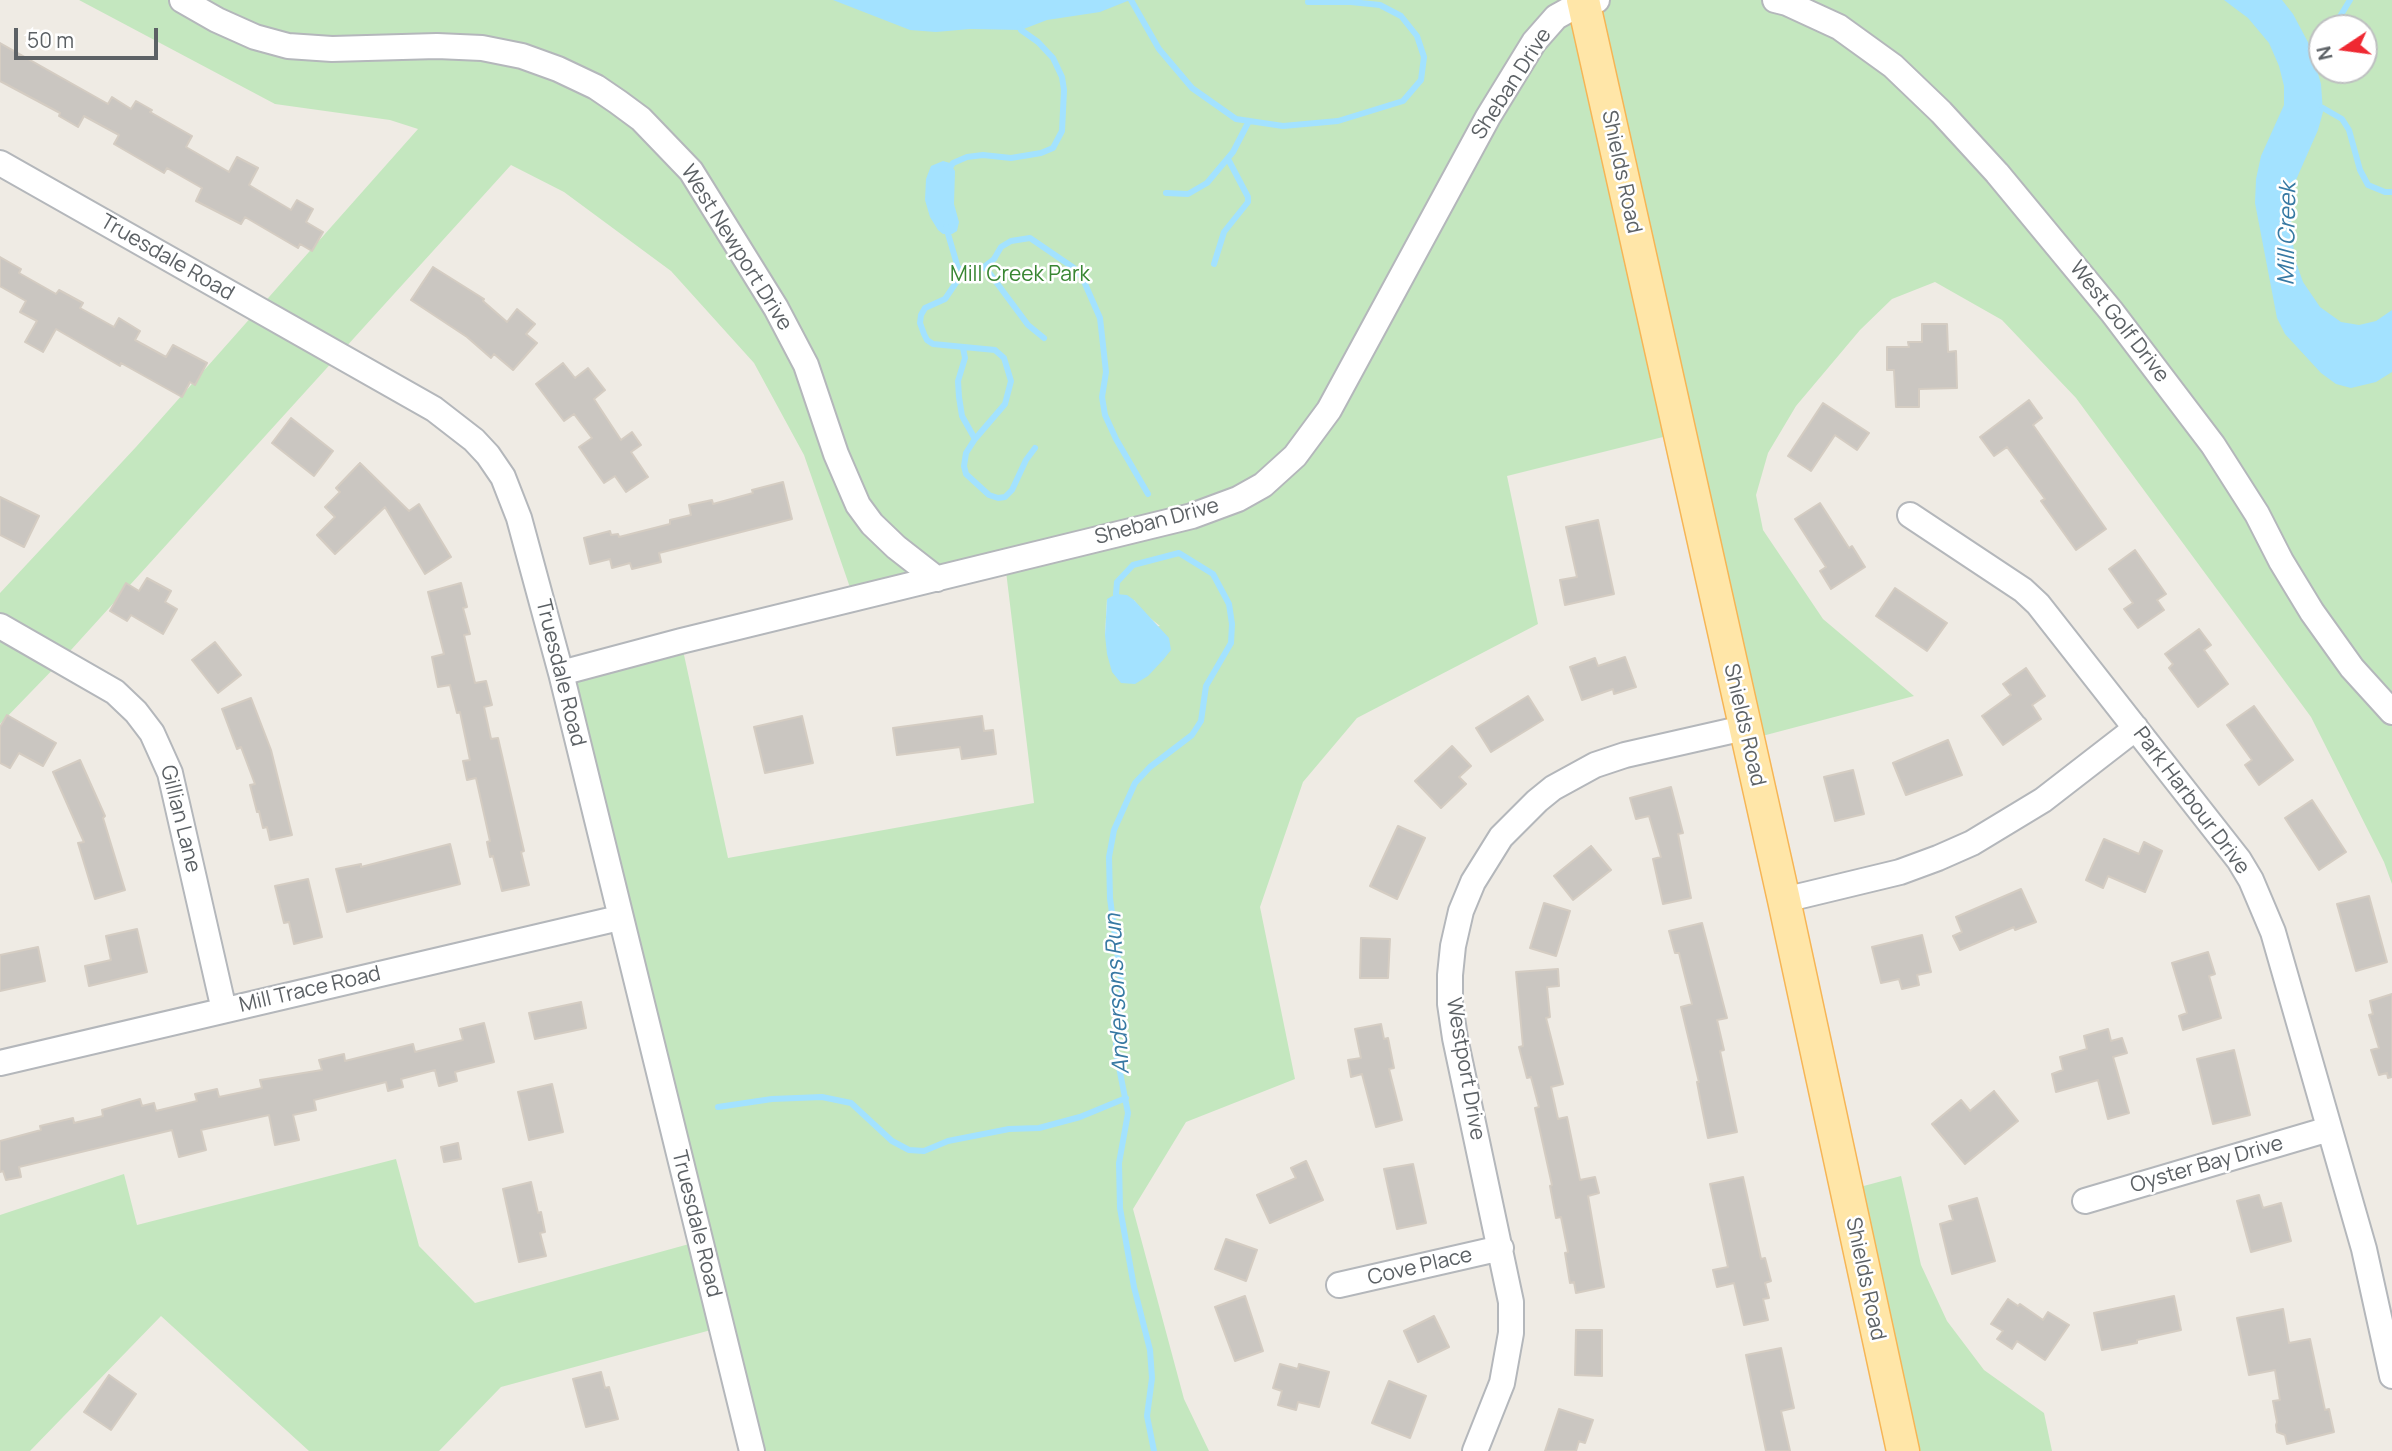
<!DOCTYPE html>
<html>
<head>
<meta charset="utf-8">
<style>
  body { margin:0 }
  #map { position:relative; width:2392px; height:1451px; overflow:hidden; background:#efebe4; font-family:Manrope,sans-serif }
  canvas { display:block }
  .north { position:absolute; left:2308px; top:14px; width:70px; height:70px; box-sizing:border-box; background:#fff; border:2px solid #bec0c1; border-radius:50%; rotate:257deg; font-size:19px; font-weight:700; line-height:28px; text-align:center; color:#5c6165 }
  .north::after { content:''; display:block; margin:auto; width:24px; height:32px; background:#ef2932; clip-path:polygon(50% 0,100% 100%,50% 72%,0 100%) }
  .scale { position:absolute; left:14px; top:28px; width:144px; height:32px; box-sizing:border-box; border:4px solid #5c6165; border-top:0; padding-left:9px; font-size:21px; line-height:24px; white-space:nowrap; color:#5c6165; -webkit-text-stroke:5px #fff; paint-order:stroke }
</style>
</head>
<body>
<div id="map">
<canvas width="2392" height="1451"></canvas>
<div class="north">N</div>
<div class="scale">50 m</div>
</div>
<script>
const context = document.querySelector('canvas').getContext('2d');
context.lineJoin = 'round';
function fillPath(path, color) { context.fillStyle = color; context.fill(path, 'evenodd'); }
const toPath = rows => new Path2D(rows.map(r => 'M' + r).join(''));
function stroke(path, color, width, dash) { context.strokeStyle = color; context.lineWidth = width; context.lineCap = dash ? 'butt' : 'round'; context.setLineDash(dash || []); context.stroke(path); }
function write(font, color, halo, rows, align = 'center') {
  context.font = font + ' Manrope,sans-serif'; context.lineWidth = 5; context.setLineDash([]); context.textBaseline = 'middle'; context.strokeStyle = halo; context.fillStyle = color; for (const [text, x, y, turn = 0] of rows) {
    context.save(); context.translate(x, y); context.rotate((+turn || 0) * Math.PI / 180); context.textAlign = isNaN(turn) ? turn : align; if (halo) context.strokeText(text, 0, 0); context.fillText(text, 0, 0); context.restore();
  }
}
fillPath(toPath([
  [79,0,2392,0,2392,884,2384,862,2311,717,2076,398,2002,320,1935,282,1892,299,1860,330,1796,406,1768,453,1756,495,1763,530,1823,619,1914,696,1747,740,1679,433,1507,476,1538,624,1357,718,1303,782,1260,907,1295,1079,1186,1122,1133,1209,1184,1399,1209,1451,752,1451,722,1327,501,1387,439,1451,309,1451,161,1316,30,1451,0,1451,0,1215,124,1174,137,1225,396,1159,419,1246,475,1303,700,1241,561,673,681,641,728,858,1034,803,1005,563,854,599,804,455,754,363,671,271,564,192,511,165,61,661,0,724,0,593,136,447,418,129,390,120,275,104],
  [2322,28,2364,28,2364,70,2322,70],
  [1107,599,1134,600,1145,614,1160,626,1105,635],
  [1901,1176,1921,1265,1947,1321,1984,1370,2044,1413,2052,1451,1903,1451,1845,1191]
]), '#c4e7bf');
fillPath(toPath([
  [833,0,1130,0,1100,12,1047,20,1021,30,970,29,936,32,910,30],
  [2224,0,2282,0,2293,14,2310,46,2321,84,2323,112,2318,130,2292,189,2291,228,2295,259,2303,282,2320,307,2341,322,2359,325,2376,321,2392,310,2392,372,2376,382,2351,388,2336,384,2321,373,2285,334,2277,318,2255,203,2256,179,2261,156,2284,105,2284,86,2279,66,2269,43,2248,18],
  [943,161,950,163,955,171,954,204,959,222,957,231,952,234,943,234,938,230,930,217,925,200,926,179,931,166],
  [1116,594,1127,595,1134,600,1169,638,1171,650,1163,660,1148,676,1135,684,1121,683,1112,672,1107,654,1105,635,1107,599]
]), '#a3e2ff');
stroke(toPath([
  [1131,0,1159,49,1192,88,1236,119,1283,126,1338,121,1403,101,1421,80,1424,57,1417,36,1401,16,1380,5,1351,2,1308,2],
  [2333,28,2350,0],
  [2312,54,2322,44],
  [2323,108,2342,119,2349,130,2360,170,2368,185,2385,192,2392,192],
  [947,172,953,163,967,157,983,155,1011,158,1041,153,1053,148,1062,131,1064,90,1062,77,1053,58,1038,42,1021,30,1019,22],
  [1166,193,1188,194,1207,183,1233,152,1249,121],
  [946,227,958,268,968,273,980,270,994,259,1001,247,1011,241,1030,238,1074,268,1082,277,1100,318,1106,372,1102,397,1105,415,1116,439,1148,494],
  [1214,264,1224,232,1248,202,1248,197,1228,159],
  [985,267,1028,325,1044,338],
  [964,271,945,299,925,308,921,315,920,323,924,334,927,340,933,344,995,350,1004,358,1011,381,1005,404,975,439,966,453,964,466,966,474,989,495,998,498,1005,497,1012,490,1026,460,1035,448],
  [963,348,965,358,958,381,959,397,962,416,975,439],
  [1116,594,1117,582,1133,565,1179,553,1213,574,1229,604,1232,624,1231,643,1206,686,1201,721,1192,735,1150,767,1135,783,1114,830,1109,857,1110,898,1122,989,1116,1028,1116,1052,1128,1113,1119,1163,1120,1208,1134,1287,1150,1350,1152,1378,1147,1416,1154,1451],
  [718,1107,772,1099,822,1097,851,1103,892,1141,909,1150,924,1151,948,1141,1009,1129,1039,1128,1080,1117,1126,1098]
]), '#a3e2ff', 6);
const building = toPath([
  [0,43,108,104,112,97,131,109,136,101,152,110,150,112,192,136,186,147,229,172,237,157,258,168,249,185,291,210,297,200,313,209,306,222,323,232,312,251,300,244,298,248,245,217,241,224,196,201,202,188,167,168,164,173,114,144,119,135,84,116,78,127,59,116,60,113,0,81,0,43],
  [0,257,21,269,19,273,56,294,59,290,83,303,80,308,114,327,119,318,140,331,135,340,166,357,173,345,207,363,195,385,190,382,182,397,121,363,120,366,56,329,43,352,25,342,37,321,20,312,26,301,0,286,0,257],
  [433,267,484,299,483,301,507,322,517,309,535,324,526,334,537,343,513,370,494,354,491,358,467,337,411,300,433,267],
  [1922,324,1947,324,1948,352,1956,351,1957,388,1919,389,1919,407,1896,407,1894,370,1887,370,1887,347,1909,347,1908,342,1922,342,1922,324],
  [563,363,575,378,588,368,605,390,594,399,621,440,632,432,641,445,631,452,648,477,626,492,615,476,604,483,579,447,592,438,574,414,564,421,536,384,563,363],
  [2029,400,2042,418,2033,425,2106,529,2076,550,2041,501,2045,499,2007,447,1994,456,1980,437,2029,400],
  [1823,403,1869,433,1857,450,1835,435,1811,471,1788,456,1823,403],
  [291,418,333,451,314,476,272,443,291,418],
  [360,463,409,511,419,504,451,557,425,574,385,507,335,554,317,535,335,517,325,507,340,492,336,488,360,463],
  [783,482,792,519,659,553,661,562,632,569,630,563,612,568,610,559,590,564,584,538,610,531,611,535,618,534,619,537,670,524,670,520,691,515,689,505,712,500,713,504,753,493,752,490,783,482],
  [0,497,39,516,24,547,0,535,0,497],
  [1820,503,1849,548,1852,546,1865,567,1831,589,1820,571,1826,567,1795,519,1820,503],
  [1598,520,1614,594,1565,605,1560,580,1577,577,1566,527,1598,520],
  [2135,550,2166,594,2157,600,2164,610,2138,628,2124,609,2133,603,2109,569,2135,550],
  [147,578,171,591,165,602,177,609,163,634,131,615,127,621,110,611,126,583,139,591,147,578],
  [461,583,467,607,463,608,470,634,464,635,475,683,486,681,492,705,484,707,491,739,498,738,524,851,521,852,529,885,502,891,493,856,490,857,487,842,490,841,476,778,467,780,463,761,470,760,460,712,457,713,450,685,438,687,432,657,444,654,428,592,461,583],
  [1895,588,1947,623,1927,651,1876,616,1895,588],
  [2199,629,2211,645,2204,650,2228,684,2198,707,2169,668,2173,664,2165,654,2199,629],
  [215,642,241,675,218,693,192,660,215,642],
  [1625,657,1636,687,1614,694,1613,689,1582,700,1570,667,1595,658,1598,666,1625,657],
  [2026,668,2045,696,2032,705,2041,719,2003,745,1982,716,2011,695,2003,684,2026,668],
  [1528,696,1543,720,1491,752,1476,728,1528,696],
  [251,698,271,750,292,835,270,840,267,827,263,828,259,811,257,812,250,785,255,784,241,747,237,749,222,709,251,698],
  [2254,706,2293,760,2259,785,2245,765,2252,760,2227,725,2254,706],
  [7,715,56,743,43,766,19,753,10,768,0,763,0,727,7,715],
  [802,716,813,763,765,773,754,727,802,716],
  [982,716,984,731,993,730,996,754,962,759,960,747,897,755,893,728,982,716],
  [1948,740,1962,775,1906,795,1893,763,1948,740],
  [1452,746,1471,766,1459,777,1466,784,1441,808,1415,781,1452,746],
  [80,760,105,816,103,818,125,890,95,899,78,843,84,842,53,772,80,760],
  [1853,770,1864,814,1835,821,1824,777,1853,770],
  [1671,787,1683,833,1678,834,1691,898,1663,904,1653,859,1661,857,1649,816,1636,819,1630,798,1671,787],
  [2312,800,2346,852,2319,870,2285,818,2312,800],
  [1398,826,1425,838,1397,899,1370,886,1398,826],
  [2104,839,2139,854,2144,842,2162,851,2145,892,2108,876,2103,888,2086,880,2104,839],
  [450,844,460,884,347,912,336,869,361,864,361,867,450,844],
  [1591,846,1611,870,1573,900,1554,876,1591,846],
  [308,879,322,937,294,944,289,922,284,923,275,886,308,879],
  [2021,889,2036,922,2015,930,2014,927,1960,950,1953,936,1962,932,1956,917,2021,889],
  [2369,896,2387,962,2356,971,2337,904,2369,896],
  [1544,903,1570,911,1556,956,1530,948,1544,903],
  [1702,923,1727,1018,1717,1020,1724,1050,1720,1051,1737,1132,1708,1138,1700,1098,1697,1082,1699,1082,1681,1007,1692,1004,1679,953,1675,953,1669,931,1702,923],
  [137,929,147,972,89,986,85,966,111,960,106,936,137,929],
  [1922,935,1931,972,1917,975,1919,985,1902,989,1899,979,1881,983,1872,947,1922,935],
  [1361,938,1390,939,1388,978,1360,978,1361,938],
  [38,947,45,981,0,991,0,955,38,947],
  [2208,952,2215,974,2209,976,2221,1018,2183,1030,2179,1016,2187,1013,2172,963,2208,952],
  [1558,969,1559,986,1547,987,1550,1017,1546,1018,1563,1084,1551,1087,1558,1119,1567,1117,1580,1180,1595,1177,1599,1193,1588,1196,1604,1287,1576,1293,1574,1282,1570,1283,1565,1253,1568,1252,1561,1217,1556,1218,1550,1186,1552,1185,1535,1108,1539,1107,1531,1077,1527,1078,1519,1047,1523,1046,1516,972,1558,969],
  [2392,994,2392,1077,2388,1078,2387,1073,2379,1075,2371,1050,2379,1048,2369,1015,2373,1014,2370,1001,2392,994],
  [581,1002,586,1028,535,1039,529,1013,581,1002],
  [484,1023,494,1062,455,1072,457,1081,439,1086,435,1070,401,1079,403,1087,388,1091,386,1082,314,1100,316,1110,293,1115,299,1140,275,1145,269,1115,201,1130,206,1150,179,1157,172,1130,19,1167,21,1177,6,1180,3,1171,0,1172,0,1141,41,1130,40,1126,73,1118,74,1123,103,1116,102,1110,140,1099,142,1106,154,1103,156,1111,197,1101,195,1094,217,1089,219,1097,262,1088,260,1080,322,1070,319,1060,344,1054,345,1061,413,1044,415,1052,463,1040,460,1029,484,1023],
  [1381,1024,1384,1039,1388,1038,1394,1068,1389,1069,1402,1120,1376,1127,1362,1074,1351,1077,1348,1060,1361,1058,1355,1029,1381,1024],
  [2108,1029,2111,1041,2122,1038,2127,1053,2113,1057,2129,1113,2108,1119,2098,1080,2056,1092,2052,1074,2063,1070,2060,1057,2087,1049,2084,1036,2108,1029],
  [2234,1050,2250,1115,2213,1124,2197,1059,2234,1050],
  [552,1084,563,1132,529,1140,518,1092,552,1084],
  [1994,1091,2018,1121,1965,1164,1932,1124,1961,1100,1970,1111,1994,1091],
  [458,1143,461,1159,444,1162,441,1147,458,1143],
  [1306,1161,1323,1200,1270,1223,1257,1195,1296,1178,1291,1168,1306,1161],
  [1413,1164,1426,1223,1397,1229,1384,1169,1413,1164],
  [1743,1177,1761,1259,1765,1258,1771,1281,1765,1283,1769,1298,1763,1299,1768,1320,1744,1325,1734,1283,1717,1287,1713,1270,1728,1267,1710,1184,1743,1177],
  [531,1182,538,1213,541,1212,545,1232,540,1233,546,1256,519,1262,503,1189,531,1182],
  [2259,1195,2263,1208,2281,1203,2291,1241,2251,1252,2237,1201,2259,1195],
  [1977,1198,1995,1261,1952,1274,1940,1224,1953,1220,1949,1206,1977,1198],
  [1226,1239,1257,1250,1246,1281,1215,1269,1226,1239],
  [1245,1296,1263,1351,1235,1361,1215,1307,1245,1296],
  [2174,1296,2181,1330,2137,1340,2137,1343,2102,1350,2094,1313,2174,1296],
  [2008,1299,2018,1306,2020,1304,2043,1320,2048,1312,2069,1325,2045,1360,2017,1341,2012,1349,1997,1339,2003,1331,1991,1324,2008,1299],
  [2283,1309,2289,1343,2310,1339,2325,1410,2329,1409,2334,1432,2287,1444,2285,1435,2277,1432,2276,1425,2277,1422,2273,1401,2280,1400,2275,1370,2249,1375,2237,1318,2283,1309],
  [1434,1316,1449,1347,1418,1362,1404,1331,1434,1316],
  [1576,1330,1602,1330,1602,1376,1575,1375,1576,1330],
  [1781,1348,1794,1408,1781,1411,1790,1451,1766,1451,1746,1355,1781,1348],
  [1280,1364,1298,1369,1299,1364,1329,1372,1319,1407,1298,1402,1296,1410,1278,1405,1282,1391,1273,1388,1280,1364],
  [601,1372,605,1388,609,1387,618,1419,586,1427,573,1379,601,1372],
  [109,1375,136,1394,111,1430,84,1412,109,1375],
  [1389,1381,1426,1396,1410,1438,1372,1423,1389,1381],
  [1559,1409,1593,1420,1585,1443,1579,1441,1576,1451,1545,1451,1559,1409]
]);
fillPath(building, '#cac6c1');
stroke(building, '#d4ccc2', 2);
const minor = toPath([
  [182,0,217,20,255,37,288,46,332,49,437,46,482,48,522,56,558,69,596,87,618,102,641,119,691,171,776,308,806,365,836,454,858,505,872,524,896,547,937,579],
  [1775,0,1787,3,1839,27,1893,66,1941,112,1997,173,2112,312,2213,445,2257,514,2281,561,2312,612,2352,668,2392,712],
  [0,163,434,409,474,440,488,455,503,477,519,518,561,673,752,1451],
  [1910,515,2023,590,2038,604,2239,860,2251,880,2273,932,2364,1249,2392,1376],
  [0,626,115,692,136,712,152,733,170,773,224,1010],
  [561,673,681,641,1192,516,1238,499,1263,485,1295,456,1329,410,1488,117,1534,42,1556,17,1583,2,1597,0],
  [1784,900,1900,872,1938,858,1972,843,2043,800,2136,728],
  [0,1063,619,918],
  [2085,1201,2329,1129],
  [1339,1285,1501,1248],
  [1475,1451,1502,1383,1511,1333,1511,1302,1455,1038,1450,1004,1450,975,1453,946,1461,911,1473,882,1501,837,1537,801,1553,788,1595,765,1625,755,1744,728]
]);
const major = toPath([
  [1583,0,1784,900,1903,1451]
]);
stroke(minor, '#b4b7bb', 28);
stroke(major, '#f6b555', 35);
stroke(minor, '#fff', 24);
stroke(major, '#ffe6a8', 32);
write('21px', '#5c6165', '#fff', [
  ["Sheban Drive",1512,84,-57],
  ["Shields Road",1621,172,78],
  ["West Newport Drive",736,248,58],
  ["Truesdale Road",167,258,30],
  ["West Golf Drive",2119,322,52],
  ["Sheban Drive",1157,522,-15],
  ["Truesdale Road",560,673,76],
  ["Shields Road",1744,725,77],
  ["Park Harbour Drive",2191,801,53],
  ["Gillian Lane",180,819,76],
  ["Mill Trace Road",310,990,-13],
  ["Westport Drive",1465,1069,80],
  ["Oyster Bay Drive",2207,1165,-16],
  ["Truesdale Road",696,1224,76],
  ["Cove Place",1420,1267,-13],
  ["Shields Road",1865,1279,78]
]);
write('21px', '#388632', '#fff', [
  ["Mill Creek Park",1020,275]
]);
write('italic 23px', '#3779a3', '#fff', [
  ["Mill Creek",2288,234,-89],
  ["Andersons Run",1118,994,-93]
]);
</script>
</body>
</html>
